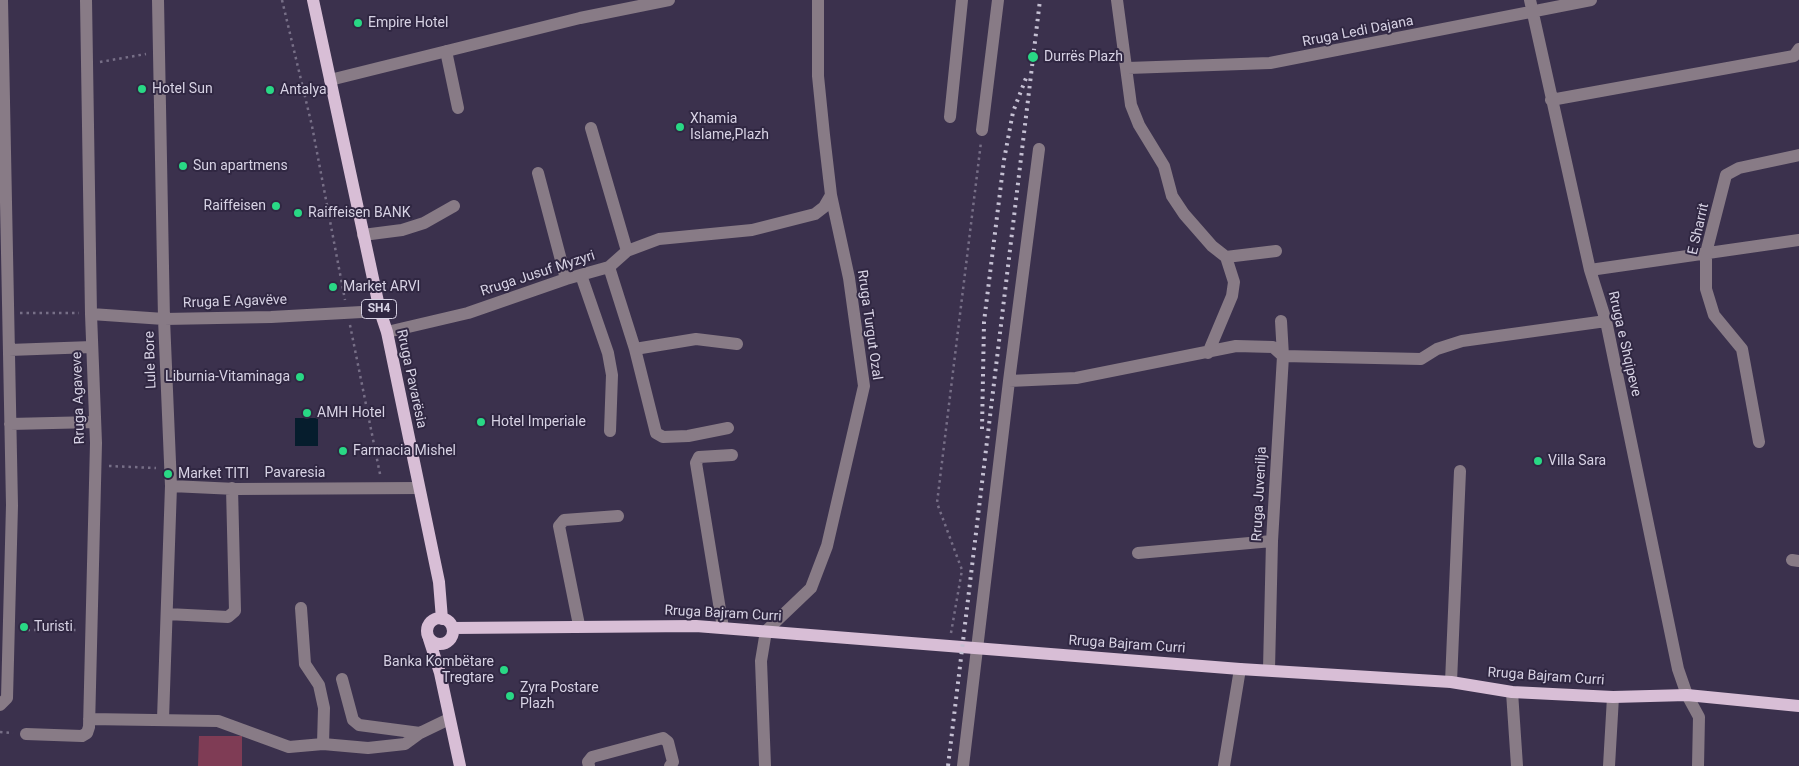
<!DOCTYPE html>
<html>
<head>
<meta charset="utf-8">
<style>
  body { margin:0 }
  canvas { display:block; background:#3b314d }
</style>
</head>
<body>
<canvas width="1799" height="766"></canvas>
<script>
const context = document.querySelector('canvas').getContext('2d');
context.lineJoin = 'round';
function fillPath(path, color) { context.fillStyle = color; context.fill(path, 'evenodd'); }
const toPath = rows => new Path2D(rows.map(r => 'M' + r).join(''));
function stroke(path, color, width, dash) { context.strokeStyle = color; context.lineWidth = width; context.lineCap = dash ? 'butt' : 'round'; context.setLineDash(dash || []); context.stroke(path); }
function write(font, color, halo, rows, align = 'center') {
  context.font = font + ' Roboto,sans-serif'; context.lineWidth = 4; context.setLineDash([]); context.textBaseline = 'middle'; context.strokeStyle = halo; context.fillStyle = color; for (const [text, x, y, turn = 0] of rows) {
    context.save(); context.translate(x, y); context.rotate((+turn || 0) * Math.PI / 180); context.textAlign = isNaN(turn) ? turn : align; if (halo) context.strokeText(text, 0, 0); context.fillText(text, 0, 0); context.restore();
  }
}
fillPath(toPath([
  [199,736,242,736,242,766,198,766]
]), '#7f3c55');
fillPath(toPath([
  [295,418,318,418,318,446,295,446]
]), '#061d2d');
stroke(toPath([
  [282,0,312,126,345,300],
  [100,62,146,54],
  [20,313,79,313],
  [350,325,380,474],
  [109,466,156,468],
  [21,630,78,630],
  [951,633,962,570,937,503,981,142],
  [0,732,13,733]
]), '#776f87', 2.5, [2.5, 4]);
stroke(toPath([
  [158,0,164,319,171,486,163,719],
  [1117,0,1131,105,1139,125,1164,166,1172,196,1184,214,1212,246,1226,257,1276,251],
  [1530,0,1590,270,1606,321,1678,669,1687,695,1699,717,1698,766],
  [446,51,458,108],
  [1128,68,1270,63,1591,0],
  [330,80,580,18,669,0],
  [1551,100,1794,56,1799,49],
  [950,117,962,0],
  [591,128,627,251],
  [982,130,998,0],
  [538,173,566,279],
  [363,235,402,230,424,223,454,206],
  [609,267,635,349,656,433,663,437,688,436,728,428],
  [1590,270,1799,240],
  [581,275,608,353,612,375,610,431],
  [91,314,164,319,271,317,380,311],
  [387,332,468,313,566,279,609,267,627,251,659,239,752,230,815,214,824,207,831,195],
  [635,349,696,339,737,344],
  [9,350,92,347],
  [1208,353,1232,296,1234,282,1226,257],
  [1009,381,1076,378,1236,346,1273,347,1283,356,1421,359,1437,349,1462,341,1606,321],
  [10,424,95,422],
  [1759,442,1742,349,1714,315,1706,289,1706,253,1726,175,1739,168,1799,155],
  [171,486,236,489,419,488],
  [1138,553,1272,541],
  [1792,560,1799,561],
  [301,608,305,664,319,685,324,708,323,744],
  [167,614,228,617,235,611,232,488],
  [579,625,559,526,564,520,618,516],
  [723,628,696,463,699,457,732,455],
  [1269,669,1272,541,1283,356,1281,321],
  [342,679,353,720,359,725,420,733],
  [1451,682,1460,471],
  [1512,692,1517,766],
  [0,705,7,698,12,505,2,0],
  [89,719,218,721,289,747,323,744,368,748,405,744,420,733,449,719],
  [26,734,82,736,87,733,89,727,96,443,91,314,86,0],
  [589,766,588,762,592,757,663,738,668,742,673,762,670,766],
  [765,766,761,661,766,631,811,588,827,546,864,386,849,278,831,195,824,135,818,76,818,0],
  [963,766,1009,381,1039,149],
  [1224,766,1240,669],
  [1609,766,1613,697]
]), '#887b86', 12);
stroke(toPath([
  [313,0,380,311,387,332,439,582,442,619],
  '427 631a13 13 0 1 1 26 0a13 13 0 1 1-26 0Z',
  [453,628,696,626,1240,669,1451,682,1512,692,1613,697,1687,695,1799,706],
  [429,639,440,673,460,766]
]), '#d8bed6', 12);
stroke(toPath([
  [982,429,984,322,1004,160,1013,112,1026,78],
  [948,766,1040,0]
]), '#c5c0d3', 4, [2.5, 5]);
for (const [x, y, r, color] of [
  [358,23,5,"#29d885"],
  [1033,57,6,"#29d885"],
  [142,89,5,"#29d885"],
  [270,90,5,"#29d885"],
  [680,127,5,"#29d885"],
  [183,166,5,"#29d885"],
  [276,206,5,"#29d885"],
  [298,213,5,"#29d885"],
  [333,287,5,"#29d885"],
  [300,377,5,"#29d885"],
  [307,413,5,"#29d885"],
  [481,422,5,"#29d885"],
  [343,451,5,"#29d885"],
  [1538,461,5,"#29d885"],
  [168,474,5,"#29d885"],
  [24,627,5,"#29d885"],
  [504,670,5,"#29d885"],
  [510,696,5,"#29d885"]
]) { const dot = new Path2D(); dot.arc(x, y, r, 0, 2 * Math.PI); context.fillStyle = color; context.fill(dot); stroke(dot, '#302742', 2); }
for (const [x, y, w] of [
  [379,309,35]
]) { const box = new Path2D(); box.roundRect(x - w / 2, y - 9.5, w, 19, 4); context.fillStyle = '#302742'; context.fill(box); stroke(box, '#d7d2e4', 1); }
write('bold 12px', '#d7d2e4', null, [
  ["SH4",379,309]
]);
write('14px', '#d7d2e4', '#302742', [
  ["Empire Hotel",368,23],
  ["Durrës Plazh",1044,57],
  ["Hotel Sun",152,89],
  ["Antalya",280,90],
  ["Xhamia",690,119],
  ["Islame,Plazh",690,135],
  ["Sun apartmens",193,166],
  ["Raiffeisen",266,206,"right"],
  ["Raiffeisen BANK",308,213],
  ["Market ARVI",343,287],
  ["Liburnia-Vitaminaga",290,377,"right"],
  ["AMH Hotel",317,413],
  ["Hotel Imperiale",491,422],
  ["Farmacia Mishel",353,451],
  ["Villa Sara",1548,461],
  ["Market TITI",178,474],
  ["Turisti",34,627],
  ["Banka Kombëtare",494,662,"right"],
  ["Tregtare",494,678,"right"],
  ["Zyra Postare",520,688],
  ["Plazh",520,704]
], 'left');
write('14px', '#d7d2e4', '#302742', [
  ["Rruga Ledi Dajana",1358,32,-11],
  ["E Sharrit",1699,229,-77],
  ["Rruga Jusuf Myzyri",538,274,-18],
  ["Rruga E Agavëve",235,302,-2],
  ["Rruga Turgut Ozal",869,325,82],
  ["Rruga e Shqipeve",1624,344,77],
  ["Lule Bore",151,360,-92],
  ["Rruga Pavarësia",411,379,78],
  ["Rruga Agaveve",79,398,-92],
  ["Pavaresia",295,473],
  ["Rruga Juvenilja",1260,494,-87],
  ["Rruga Bajram Curri",723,614,3],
  ["Rruga Bajram Curri",1127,645,4],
  ["Rruga Bajram Curri",1546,677,4]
]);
</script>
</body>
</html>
